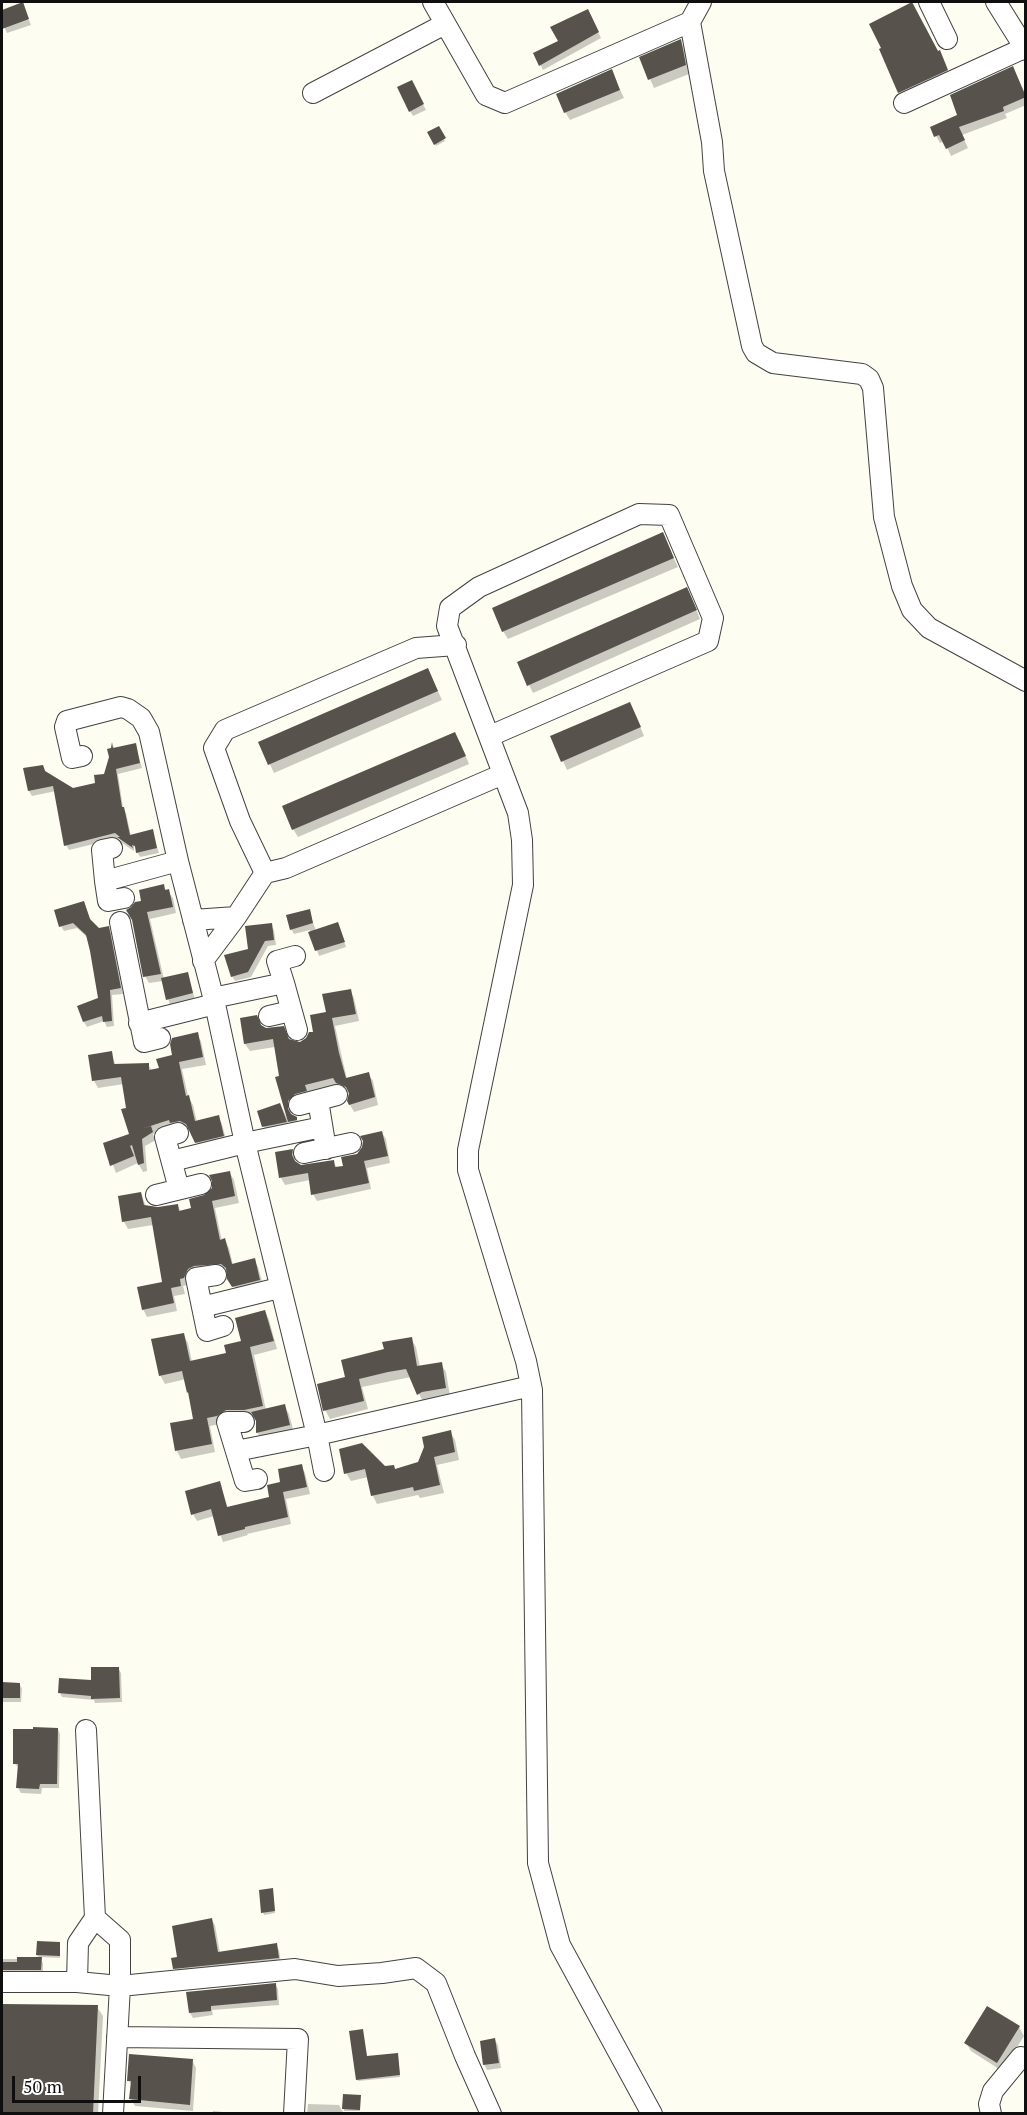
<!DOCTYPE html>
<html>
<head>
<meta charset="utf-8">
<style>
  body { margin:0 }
  #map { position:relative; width:1027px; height:2115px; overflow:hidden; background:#fefdf2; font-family:"PT Serif",serif }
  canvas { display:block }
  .frame { position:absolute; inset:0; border:3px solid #0f0f0f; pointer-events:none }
  .scale { position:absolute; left:12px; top:2076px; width:129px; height:27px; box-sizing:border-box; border:3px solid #0f0f0f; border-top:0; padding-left:8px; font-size:18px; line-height:21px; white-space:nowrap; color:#0f0f0f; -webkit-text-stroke:4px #fff; paint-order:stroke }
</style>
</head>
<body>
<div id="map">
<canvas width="1027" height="2115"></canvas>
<div class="frame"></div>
<div class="scale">50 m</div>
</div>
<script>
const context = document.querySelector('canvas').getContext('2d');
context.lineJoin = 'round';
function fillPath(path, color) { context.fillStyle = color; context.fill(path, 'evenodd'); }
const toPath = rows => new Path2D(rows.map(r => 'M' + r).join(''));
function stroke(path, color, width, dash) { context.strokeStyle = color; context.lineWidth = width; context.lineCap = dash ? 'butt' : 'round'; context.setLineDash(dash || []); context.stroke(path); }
fillPath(toPath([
  [22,4,31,25,7,33,2,22,2,11],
  [590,16,601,38,543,70,535,54,560,41],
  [680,41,685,49,689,74,654,88,641,58],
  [937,53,943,59,950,76,903,99,899,92],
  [611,71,624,98,570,120,565,112],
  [1016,75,1026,95,1026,105,1005,114,1007,118,962,135,968,148,951,156,944,141,940,143,936,136,959,115],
  [414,87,426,110,413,116,410,111],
  [438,128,445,141,436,146,429,133],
  [662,534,678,567,508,639,503,631],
  [691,597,700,619,533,693,529,685],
  [428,670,442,700,274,773,260,743],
  [634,712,644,736,567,770,552,737],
  [460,742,469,764,298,837,293,829],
  [135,745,142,768,118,774,123,808,126,813,131,836,152,831,159,853,140,857,134,846,134,851,122,843,119,838,69,850,66,845,56,791,32,796,29,791,43,766,46,772,73,789,96,784,105,775,113,746,115,749],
  [163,886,173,898,176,913,150,919,164,979,187,973,195,999,170,1005,163,981,149,983,145,976,143,902],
  [84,903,91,922,98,930,108,928,111,933,123,994,112,995,114,1026,107,1027,104,1021,87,1027,84,1022,100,999,88,938,77,928,64,931,61,926],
  [309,911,316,931,338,924,346,947,319,956,310,930,294,934,291,929],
  [271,925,274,930,276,945,268,946,251,977,235,981,232,976,249,950],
  [350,990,354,998,359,1021,335,1026,343,1062,347,1079,368,1074,373,1081,378,1105,354,1112,348,1101,350,1094,342,1091,339,1085,308,1092,310,1098,295,1104,291,1111,292,1116,296,1118,300,1126,294,1129,288,1119,275,1047,250,1051,245,1044,241,1019,257,1016,262,1027,289,1041,300,1043,315,1033,327,1013],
  [197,1034,201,1041,206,1065,182,1069,188,1096,193,1105,197,1122,218,1117,222,1124,227,1143,201,1150,191,1131,174,1127,153,1134,156,1140,145,1146,147,1171,143,1172,138,1163,116,1173,105,1144,131,1135,124,1084,98,1088,94,1081,90,1056,111,1053,116,1066,148,1064,152,1071,160,1070],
  [280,1104,287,1118,290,1130,268,1135,264,1127],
  [382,1133,386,1139,390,1163,367,1168,371,1189,317,1201,313,1194,310,1180,285,1185,281,1178,277,1153,292,1150,296,1157,295,1163,301,1166,333,1161,337,1168,345,1167],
  [229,1172,234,1180,239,1203,215,1208,222,1241,225,1240,229,1248,233,1265,254,1260,258,1267,264,1288,238,1294,226,1271,199,1273,188,1285,183,1286,185,1294,174,1296,177,1311,147,1317,143,1309,164,1283,153,1225,128,1229,124,1222,119,1197,141,1193,146,1207,158,1208,178,1206,181,1212,193,1210],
  [265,1311,269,1320,277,1349,254,1355,266,1410,284,1406,289,1414,294,1433,262,1440,257,1432,257,1421,255,1417,210,1426,215,1452,181,1459,177,1451,172,1424,195,1420,186,1379,165,1384,160,1375,183,1334,188,1343,192,1362,228,1354,243,1342],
  [411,1339,416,1347,420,1367,441,1364,446,1372,450,1396,423,1402,411,1377,362,1387,368,1409,330,1419,325,1410,347,1378,385,1350],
  [450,1432,455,1440,459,1460,437,1465,444,1493,420,1498,418,1495,377,1504,373,1496,368,1477,351,1481,346,1473,341,1450,396,1471,419,1463],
  [301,1466,305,1473,310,1494,286,1499,291,1524,247,1534,248,1535,223,1542,214,1516,197,1521,193,1514,219,1483,228,1508,270,1498,282,1484],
  [118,1668,121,1673,122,1702,95,1703,94,1700,62,1697,60,1693,92,1682],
  [2,1684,20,1685,22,1689,21,1702,2,1702],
  [58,1729,60,1734,59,1788,42,1788,41,1794,21,1793,18,1788,19,1768,14,1763],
  [273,1892,275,1913,264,1915,263,1912],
  [212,1920,215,1925,220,1953,276,1944,279,1950,281,1963,177,1974,174,1968,179,1958],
  [59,1944,60,1958,39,1957,43,1963,43,1974,2,1974,2,1959,40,1959,37,1955],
  [275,1984,278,1989,279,2005,212,2010,213,2015,193,2018,190,2013,187,1993],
  [2,2006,97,2007,103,2016,98,2114,2,2114],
  [988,2008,1019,2027,1024,2036,1002,2071,971,2051,966,2043],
  [495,2040,498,2045,501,2068,487,2070,484,2064],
  [398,2056,400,2077,358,2081,357,2079,367,2058],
  [192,2060,196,2068,193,2111,135,2106,131,2099,132,2086,129,2081],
  [344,2096,360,2096,360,2111,344,2111],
  [308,2104,339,2105,344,2114,307,2114],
  [213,2111,243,2114,213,2114]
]), '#0003');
fillPath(toPath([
  [23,2,29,19,2,29,2,10],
  [912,2,938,51,940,50,948,70,898,93,879,49,881,48,869,24],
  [588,9,599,32,539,66,533,53,558,41,550,27],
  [681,39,686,65,648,80,639,57],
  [1013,66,1026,97,1003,107,1004,111,959,127,965,140,946,149,939,135,934,137,930,127,957,115,950,95],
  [612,69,620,90,564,113,556,94],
  [412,80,424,104,409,112,397,87],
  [439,126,446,138,434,145,427,132],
  [663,532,674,558,502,632,492,608],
  [687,587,697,610,527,686,517,662],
  [428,668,438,691,268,765,258,742],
  [630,702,641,727,561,762,550,736],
  [455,732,466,756,292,830,282,806],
  [112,742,113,748,136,743,140,763,116,769,122,807,124,807,130,835,153,829,157,848,136,853,135,846,132,845,133,848,117,837,120,837,115,833,64,846,53,786,28,791,23,768,43,765,45,771,73,788,95,783,94,775,104,774,109,757,107,749,111,748],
  [164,884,165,890,169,889,173,907,147,912,161,974,143,977,132,920,126,910,131,907,135,902,141,901,139,890],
  [84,901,90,919,99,928,109,926,121,988,110,990,112,1021,103,1022,102,1016,83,1022,77,1006,98,998,90,951,86,935,73,923,59,927,54,910],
  [310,909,313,923,290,930,286,915],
  [338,922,345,942,315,951,308,932],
  [272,923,274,940,265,941,248,972,231,977,224,955,248,949,245,926],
  [188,972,193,993,166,1000,161,978],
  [351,989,356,1014,332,1018,339,1053,346,1078,369,1072,375,1097,349,1105,347,1101,349,1093,346,1087,336,1083,333,1078,305,1085,307,1091,295,1094,288,1101,288,1109,291,1114,297,1117,297,1120,288,1122,275,1077,279,1076,273,1039,244,1044,240,1018,257,1015,261,1025,266,1028,284,1026,289,1039,300,1042,306,1038,309,1032,313,1032,310,1015,326,1012,322,994],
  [198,1032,203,1057,179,1062,186,1096,189,1095,195,1121,219,1115,224,1136,195,1143,186,1124,180,1121,170,1123,169,1120,141,1129,151,1126,153,1132,142,1139,144,1163,138,1165,132,1145,130,1146,134,1156,110,1166,103,1143,129,1134,121,1109,126,1108,121,1077,92,1081,88,1055,112,1051,114,1064,149,1063,149,1070,159,1068,156,1059,172,1055,170,1044,172,1038],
  [280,1103,287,1122,262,1127,257,1111],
  [382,1131,388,1156,364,1161,369,1183,311,1195,308,1173,279,1178,275,1152,293,1149,292,1155,295,1161,301,1165,334,1160,335,1167,343,1166,341,1157,357,1154,362,1147,363,1141,360,1136],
  [230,1171,235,1196,212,1201,220,1240,225,1238,232,1264,255,1258,260,1280,232,1287,227,1279,226,1268,221,1264,194,1266,188,1269,184,1278,180,1279,181,1286,171,1288,174,1303,142,1310,137,1287,162,1282,151,1217,122,1222,118,1196,141,1192,144,1205,158,1207,178,1204,179,1211,191,1208,189,1199,204,1195,212,1188,212,1181,209,1175],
  [265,1310,274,1341,250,1347,263,1406,244,1410,226,1410,217,1416,207,1418,212,1444,175,1451,170,1423,193,1419,188,1392,187,1393,182,1371,159,1376,151,1339,184,1333,190,1361,226,1353,224,1345,241,1341,235,1318],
  [412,1337,417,1366,442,1362,446,1388,422,1392,417,1395,406,1369,388,1372,359,1379,364,1401,323,1411,317,1384,345,1377,341,1360,384,1349,382,1342],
  [285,1404,290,1425,256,1433,256,1421,251,1412],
  [451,1430,455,1452,434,1457,440,1485,414,1491,413,1487,371,1496,365,1469,344,1474,339,1449,362,1443,385,1466,394,1465,395,1469,418,1462,424,1447,422,1437],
  [302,1464,307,1487,283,1492,288,1517,245,1527,245,1529,218,1536,211,1509,191,1515,185,1491,220,1481,227,1507,269,1497,267,1485,280,1482,278,1469],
  [91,1667,119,1667,120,1698,91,1699,91,1696,58,1693,59,1678,91,1680],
  [2,1682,20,1683,20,1698,2,1698],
  [33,1727,58,1728,57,1784,40,1784,39,1789,16,1788,18,1764,13,1764,13,1729,33,1729],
  [273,1888,275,1911,261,1913,259,1890],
  [212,1918,218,1952,277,1943,279,1958,173,1969,171,1958,177,1957,172,1926],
  [37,1941,60,1942,60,1956,36,1955],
  [17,1957,42,1957,41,1970,2,1970,2,1962,17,1962],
  [276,1983,277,2000,211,2006,211,2011,189,2013,186,1992],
  [2,2004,98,2005,93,2114,2,2114],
  [987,2006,1020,2026,997,2063,964,2043],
  [363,2029,367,2056,398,2053,400,2075,356,2080,349,2031],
  [495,2038,499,2063,483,2065,480,2041],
  [129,2054,193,2059,190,2105,129,2099,131,2081,127,2081],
  [343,2094,361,2095,360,2110,342,2109]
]), '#57524c');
const minor = toPath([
  [433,2,486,95,505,103,690,22,701,2],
  [929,2,947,39],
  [996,2,1026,50],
  [690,22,712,142,714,171,752,346,756,353,773,363,862,374,869,379,873,388,884,517,902,586,912,610,929,628,1026,681],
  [313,93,445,24],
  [904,103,1024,48],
  [456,645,416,648,225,730,214,748,240,821,265,873,286,868,503,774],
  [490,736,708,641,713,618,669,515,639,514,479,587,450,608,447,626,518,813,522,840,523,885,468,1150,468,1170,526,1361,532,1390,538,1863,560,1945,652,2114],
  [82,756,72,758,65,727,67,721,121,707,128,709,141,718,149,732,178,861],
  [105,881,102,850,112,848],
  [124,898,108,901,105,881,178,861,215,1004,245,1143,317,1435,531,1386],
  [193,920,236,917],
  [120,922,144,1042,160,1038],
  [203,961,236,917,265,873],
  [284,983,277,961,295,956],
  [213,998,284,983,297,1030],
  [269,1016,291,1011],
  [139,1023,215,1004],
  [318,1100,326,1149],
  [299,1105,337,1095],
  [178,1133,165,1137,179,1189],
  [304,1153,351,1143],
  [172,1161,245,1143,322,1127],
  [156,1195,201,1184],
  [216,1275,196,1278,207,1331,223,1326],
  [202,1307,279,1288],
  [244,1422,227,1422,245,1481,257,1479],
  [236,1451,317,1435,324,1471],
  [86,1730,95,1918],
  [2,1982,77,1982,120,1986,295,1969,338,1976,382,1973,416,1968,436,1983,465,2056,491,2114],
  [77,1982,78,1943,95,1918,120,1940,120,1986,113,2114],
  [117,2037,298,2039,294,2114],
  [991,2114,989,2104,993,2091,1021,2057]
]);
stroke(minor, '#424242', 22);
stroke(minor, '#fff', 20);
</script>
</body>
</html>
